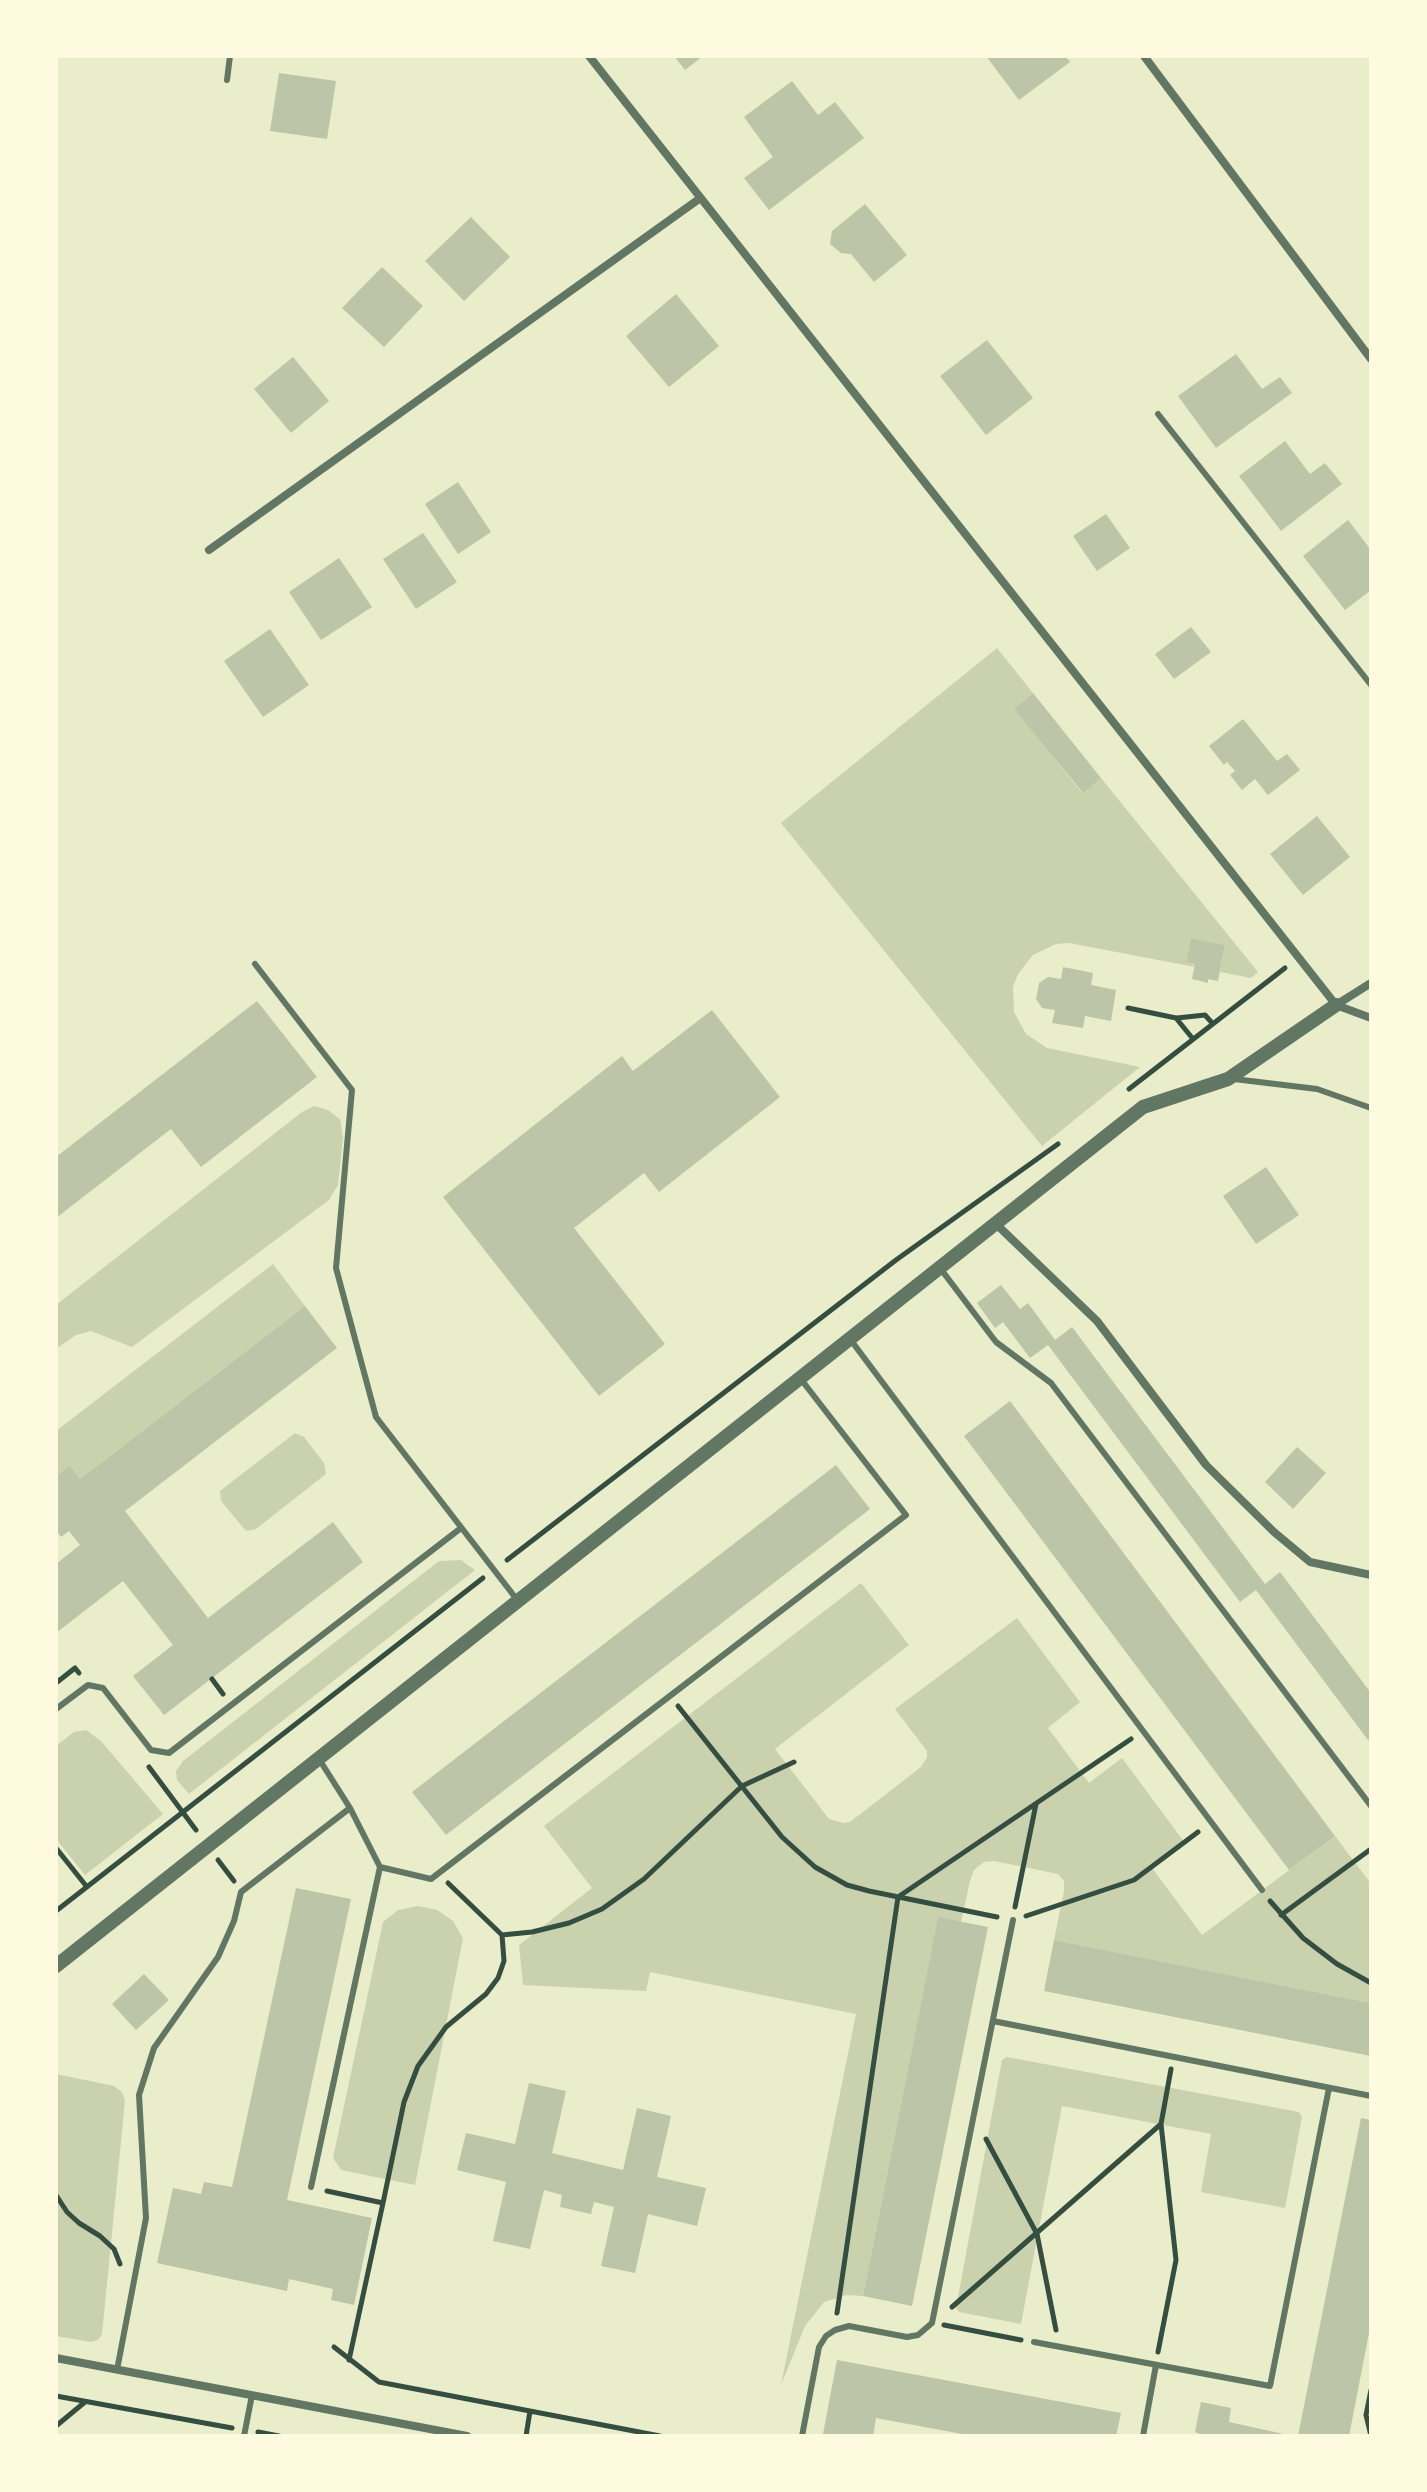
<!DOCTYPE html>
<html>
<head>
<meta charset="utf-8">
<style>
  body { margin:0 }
  #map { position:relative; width:1427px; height:2492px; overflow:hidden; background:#e9edc9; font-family:Inter,sans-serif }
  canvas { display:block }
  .frame { position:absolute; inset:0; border:58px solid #fefae0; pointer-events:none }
</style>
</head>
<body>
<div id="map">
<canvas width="1427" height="2492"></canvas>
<div class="frame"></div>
</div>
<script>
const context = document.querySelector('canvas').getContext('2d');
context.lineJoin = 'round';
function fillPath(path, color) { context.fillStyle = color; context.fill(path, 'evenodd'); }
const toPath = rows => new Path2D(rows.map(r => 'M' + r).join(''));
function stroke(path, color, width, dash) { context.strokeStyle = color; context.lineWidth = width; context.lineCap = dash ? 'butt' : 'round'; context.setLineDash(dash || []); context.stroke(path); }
fillPath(toPath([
  [997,648,1033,693,1015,709,1082,793,1101,778,1258,972,1251,978,1220,972,1225,945,1191,938,1186,962,1195,964,1195,967,1069,943,1056,944,1033,955,1018,974,1013,987,1014,1012,1026,1034,1047,1048,1140,1067,1042,1146,781,823],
  [314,1106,328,1110,340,1119,343,1137,338,1185,329,1200,132,1347,91,1331,76,1335,56,1349,56,1305,302,1112],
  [273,1264,305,1306,80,1479,70,1465,56,1476,56,1431],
  [295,1433,304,1437,324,1463,326,1474,256,1529,246,1531,221,1501,220,1491],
  [461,1560,475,1570,189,1794,177,1780,176,1771,183,1761,439,1561],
  [861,1583,909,1645,775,1749,829,1819,844,1823,850,1822,921,1767,927,1757,927,1751,895,1709,1017,1618,1080,1702,1048,1728,1089,1783,1122,1758,1185,1843,1152,1868,1202,1935,1335,1836,1371,1884,1371,2003,1054,1940,1064,1891,1064,1881,1058,1874,994,1861,984,1862,974,1870,970,1881,961,1922,938,1918,863,2296,847,2295,824,2302,805,2326,781,2385,856,2014,650,1972,646,1991,523,1985,519,1945,592,1888,544,1826],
  [86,1730,101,1741,163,1814,85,1875,56,1839,56,1746,74,1732],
  [418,1906,437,1910,453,1921,463,1938,415,2185,341,2170,333,2158,383,1922,398,1910],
  [1007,2057,1299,2112,1302,2117,1285,2208,1201,2192,1211,2134,1062,2106,1021,2324,959,2312,956,2308,1002,2060],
  [56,2074,114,2086,122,2092,125,2101,102,2334,98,2340,91,2342,56,2336]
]), '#cad2ad');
fillPath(toPath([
  [674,56,703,56,685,70],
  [986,56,1065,56,1070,62,1019,100],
  [279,73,336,81,327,139,270,131],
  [792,81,818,115,835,102,864,138,769,210,744,178,773,157,744,117],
  [865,204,907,255,874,282,851,254,841,253,830,244,832,231],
  [471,217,510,257,464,301,425,261],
  [382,267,423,306,384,347,342,308],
  [676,294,719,346,669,387,626,336],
  [987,340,1033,398,986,435,940,376],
  [1236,354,1262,389,1280,377,1292,393,1216,448,1178,396],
  [293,357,329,401,291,433,254,389],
  [1285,441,1310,474,1325,463,1342,484,1281,531,1239,476],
  [458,482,491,532,458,554,425,504],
  [1106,514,1130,548,1097,571,1073,536],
  [1348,520,1371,550,1371,590,1345,610,1303,556],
  [423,533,457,582,416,609,383,559],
  [339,558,372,607,321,640,289,592],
  [1191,627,1211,652,1174,679,1155,654],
  [270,629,309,685,263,717,224,661],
  [1033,693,1101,778,1083,793,1014,709],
  [1243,719,1277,761,1287,754,1300,770,1268,795,1255,779,1242,790,1230,775,1235,771,1227,762,1224,765,1209,746],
  [1317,816,1350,857,1303,895,1270,854],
  [1191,938,1225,945,1218,981,1208,979,1208,983,1192,979,1195,964,1186,962],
  [1063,967,1093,973,1091,985,1116,990,1111,1021,1085,1016,1083,1028,1052,1023,1055,1010,1042,1008,1036,999,1039,983,1048,977,1061,979],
  [257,1001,317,1077,201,1167,171,1129,56,1218,56,1157],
  [712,1010,780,1097,659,1192,644,1173,574,1228,665,1344,599,1396,443,1197,622,1056,633,1071],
  [1266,1167,1299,1215,1256,1244,1223,1196],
  [1001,1285,1020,1309,1028,1303,1055,1340,1072,1327,1265,1584,1280,1572,1371,1693,1371,1744,1256,1590,1240,1602,1048,1345,1030,1358,1003,1322,995,1328,977,1303],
  [305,1306,337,1348,125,1511,208,1618,333,1522,363,1562,164,1715,133,1676,173,1645,123,1581,56,1633,56,1564,80,1545,69,1531,61,1537,56,1530,56,1476,70,1465,80,1479],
  [1010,1401,1335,1836,1289,1870,964,1436],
  [1297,1447,1326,1473,1293,1509,1265,1482],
  [836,1465,870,1509,446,1835,412,1792],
  [296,1888,351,1899,287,2200,372,2218,354,2305,331,2300,333,2289,289,2279,287,2291,157,2263,173,2188,201,2194,204,2182,232,2187],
  [938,1917,988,1927,912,2306,863,2296],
  [1054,1940,1371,2003,1371,2056,1044,1991],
  [144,1974,169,2000,136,2030,112,2004],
  [529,2083,566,2091,552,2153,623,2170,637,2108,671,2116,657,2177,706,2188,697,2226,648,2214,635,2273,601,2266,614,2207,594,2202,591,2214,560,2207,562,2195,544,2190,530,2249,493,2241,506,2182,457,2170,466,2133,515,2144],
  [1361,2118,1371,2120,1371,2323,1349,2436,1298,2436],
  [837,2360,1121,2413,1116,2436,973,2436,876,2418,873,2436,823,2434],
  [1201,2402,1231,2408,1229,2422,1293,2436,1205,2436,1195,2432]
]), '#bcc5a7');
stroke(toPath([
  [1128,1008,1176,1018,1193,1039],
  [1177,1018,1205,1015,1213,1024],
  [1129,1089,1285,968],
  [507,1560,896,1260,1058,1144],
  [212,1679,223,1694],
  [56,1683,75,1668,79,1673],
  [678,1706,782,1837,815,1867,847,1885,869,1891,997,1917],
  [149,1767,196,1830],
  [56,1848,87,1887],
  [218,1860,234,1881],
  [448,1883,502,1935,532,1932,569,1923,602,1909,644,1879,742,1786,794,1762],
  [1270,1901,1303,1938,1337,1964,1371,1983],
  [1015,1907,1036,1804],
  [56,1911,483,1578],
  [1281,1915,1371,1849],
  [1026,1916,1134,1880,1198,1832],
  [986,2139,1037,2234,1056,2330],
  [327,2191,383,2203,349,2360],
  [56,2195,67,2212,79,2223,100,2236,114,2249,120,2264],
  [383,2203,404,2102,418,2066,446,2027,486,1994,498,1978,504,1961,502,1935],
  [952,2307,1161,2124],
  [837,2313,898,1897,1131,1739],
  [944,2325,1021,2340],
  [334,2347,379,2382,660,2436],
  [1158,2352,1176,2260,1161,2124,1171,2069],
  [56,2396,232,2428],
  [56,2426,85,2402],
  [258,2432,279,2436],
  [526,2436,530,2411],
  [1371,2436,1366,2415,1371,2390]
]), '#344e41', 5);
stroke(toPath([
  [227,80,230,56],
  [1158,414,1371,685],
  [255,964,352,1090,336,1268,376,1417,518,1601],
  [1234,1079,1317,1089,1371,1108],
  [940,1268,996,1342,1051,1383,1371,1806],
  [850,1339,1262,1890],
  [56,1709,88,1685,103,1688,151,1750,169,1753,461,1528],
  [380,1867,431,1879,906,1515,800,1378],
  [993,2021,1371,2096],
  [311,2187,380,1867,350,1808,319,1759],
  [1034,2342,1270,2386,1329,2088],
  [117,2370,146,2218,139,2095,154,2048,218,1957,234,1921,241,1892,350,1808],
  [244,2436,252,2395],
  [802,2436,819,2347,826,2336,835,2330,849,2326,907,2337,918,2335,932,2323,1013,1920],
  [1143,2436,1156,2365]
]), '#617663', 6);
stroke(toPath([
  [589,56,1336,1005],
  [1144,56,1371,359],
  [209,550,699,199],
  [1336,1005,1371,983],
  [1336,1005,1371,1018],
  [995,1223,1097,1321,1206,1465,1274,1532,1310,1562,1371,1575],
  [56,2358,467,2436]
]), '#617663', 8);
stroke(toPath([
  [56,1966,1143,1107,1228,1079,1336,1005]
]), '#617663', 14);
</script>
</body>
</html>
